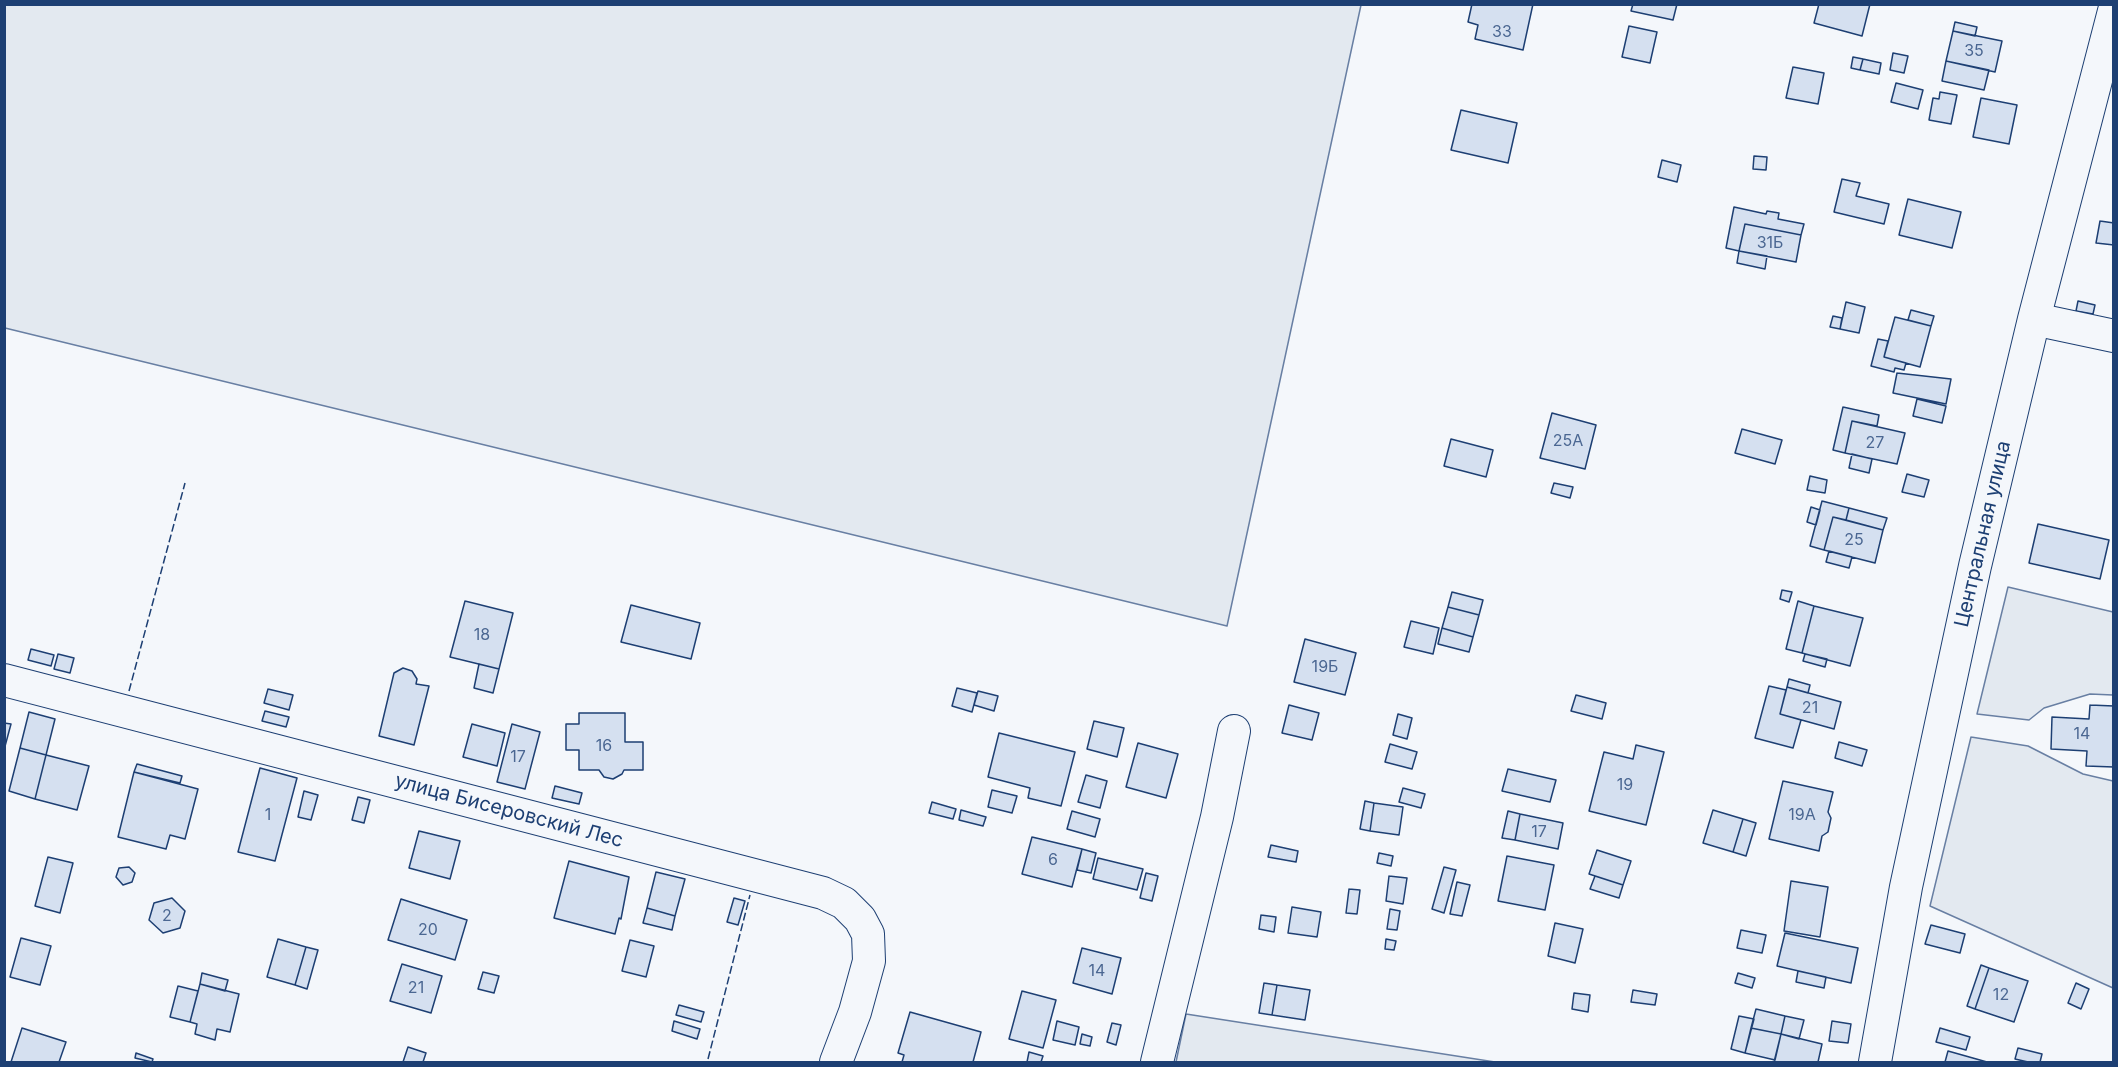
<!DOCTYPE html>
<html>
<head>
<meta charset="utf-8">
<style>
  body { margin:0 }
  #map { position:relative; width:2118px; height:1067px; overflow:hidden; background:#f4f7fb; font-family:Inter,sans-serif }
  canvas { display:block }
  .frame { position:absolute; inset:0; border:6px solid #1d3f73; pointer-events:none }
</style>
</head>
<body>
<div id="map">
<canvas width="2118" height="1067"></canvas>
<div class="frame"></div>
</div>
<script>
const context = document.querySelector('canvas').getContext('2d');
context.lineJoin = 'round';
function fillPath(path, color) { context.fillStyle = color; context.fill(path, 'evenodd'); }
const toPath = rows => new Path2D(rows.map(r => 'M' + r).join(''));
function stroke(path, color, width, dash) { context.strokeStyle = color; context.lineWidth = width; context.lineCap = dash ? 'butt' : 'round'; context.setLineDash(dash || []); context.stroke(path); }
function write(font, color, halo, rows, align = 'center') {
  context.font = font + ' Inter,sans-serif'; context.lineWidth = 4.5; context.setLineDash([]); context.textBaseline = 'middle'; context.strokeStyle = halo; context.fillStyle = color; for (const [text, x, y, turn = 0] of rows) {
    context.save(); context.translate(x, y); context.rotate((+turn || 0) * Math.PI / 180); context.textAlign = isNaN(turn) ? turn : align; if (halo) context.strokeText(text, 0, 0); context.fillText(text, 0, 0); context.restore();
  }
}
const green = toPath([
  [5,4,1361,5,1227,626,5,328,5,4],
  [2008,587,2113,612,2113,695,2090,694,2044,708,2029,720,1977,714,2008,587],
  [1971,737,2028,746,2083,774,2113,781,2113,988,1930,906,1971,737],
  [1186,1014,1495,1062,1176,1062,1186,1014]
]);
fillPath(green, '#e3e9f0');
stroke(green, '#687fa3', 1.5);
const building = toPath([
  [1472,4,1533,4,1523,50,1475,39,1478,25,1468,22,1472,4],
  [1633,4,1677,4,1673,20,1631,11,1633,4],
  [1819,4,1870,4,1862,36,1814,23,1819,4],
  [1955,22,1977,27,1975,36,1953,31,1955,22],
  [1629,26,1657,32,1650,63,1622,57,1629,26],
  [1953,31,2002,41,1995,72,1946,61,1953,31],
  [1893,53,1908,56,1904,73,1890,70,1893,53],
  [1853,57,1863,59,1860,70,1851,68,1853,57],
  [1863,59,1881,63,1879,74,1860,70,1863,59],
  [1946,61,1989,70,1984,90,1942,81,1946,61],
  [1793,67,1824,73,1818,104,1786,98,1793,67],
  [1896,83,1923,90,1918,109,1891,102,1896,83],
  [1940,92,1957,95,1951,124,1929,120,1933,98,1939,99,1940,92],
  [1981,98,2017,105,2009,144,1973,137,1981,98],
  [1461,110,1517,123,1508,163,1451,150,1461,110],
  [1754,156,1767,157,1766,170,1753,169,1754,156],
  [1662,160,1681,165,1677,182,1658,177,1662,160],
  [1842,179,1860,183,1856,196,1889,204,1884,224,1834,212,1842,179],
  [1908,199,1961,212,1952,248,1899,235,1908,199],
  [1734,207,1766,214,1767,211,1779,213,1778,219,1804,224,1801,235,1745,224,1739,251,1726,248,1734,207],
  [2100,221,2114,223,2114,245,2096,243,2100,221],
  [1745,224,1801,235,1796,262,1739,251,1745,224],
  [1739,251,1767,256,1765,269,1737,263,1739,251],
  [2078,301,2095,305,2093,314,2076,311,2078,301],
  [1846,302,1865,307,1859,333,1840,329,1846,302],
  [1911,310,1934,316,1931,326,1908,320,1911,310],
  [1833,316,1842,318,1840,329,1830,327,1833,316],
  [1895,317,1931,326,1920,367,1884,357,1895,317],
  [1878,339,1888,341,1884,357,1906,363,1904,370,1895,368,1894,372,1871,366,1878,339],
  [1897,373,1951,379,1946,404,1893,393,1897,373],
  [1917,399,1946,406,1942,423,1913,416,1917,399],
  [1843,407,1879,415,1877,426,1852,421,1845,453,1833,450,1843,407],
  [1552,413,1596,425,1585,469,1540,458,1552,413],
  [1852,421,1905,433,1897,464,1845,453,1852,421],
  [1742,429,1782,440,1775,464,1735,453,1742,429],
  [1451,439,1493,450,1486,477,1444,466,1451,439],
  [1852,454,1872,459,1869,473,1849,468,1852,454],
  [1907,474,1929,480,1924,497,1902,492,1907,474],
  [1810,476,1827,480,1825,493,1807,490,1810,476],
  [1554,483,1573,487,1570,498,1551,493,1554,483],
  [1822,501,1849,508,1846,520,1833,517,1824,550,1810,546,1822,501],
  [1811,507,1820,510,1816,525,1807,522,1811,507],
  [1849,508,1887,518,1883,530,1846,520,1849,508],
  [1833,517,1883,530,1875,563,1824,550,1833,517],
  [2038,524,2109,540,2100,579,2029,563,2038,524],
  [1829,551,1852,557,1849,568,1826,562,1829,551],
  [1782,590,1792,592,1789,602,1780,599,1782,590],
  [1452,592,1483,600,1479,615,1448,607,1452,592],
  [465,601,513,613,499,669,450,657,465,601],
  [1798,601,1814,606,1802,653,1786,649,1798,601],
  [631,605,700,623,691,659,621,642,631,605],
  [1814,606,1863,618,1850,666,1802,653,1814,606],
  [1448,607,1479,615,1473,637,1442,628,1448,607],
  [1411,621,1439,628,1433,654,1404,647,1411,621],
  [1442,628,1473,637,1469,652,1438,644,1442,628],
  [1305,639,1356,653,1345,695,1294,682,1305,639],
  [31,649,54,655,51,666,28,660,31,649],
  [58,654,74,658,70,673,54,669,58,654],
  [1805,654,1827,659,1825,667,1803,661,1805,654],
  [479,664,499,669,493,693,474,688,479,664],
  [403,668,412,671,417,679,416,684,429,686,414,745,379,736,394,673,403,668],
  [1789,679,1810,685,1808,693,1787,687,1789,679],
  [1769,686,1786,690,1780,714,1801,720,1793,748,1755,738,1769,686],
  [1787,687,1841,702,1834,729,1780,714,1787,687],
  [957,688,977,693,972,712,952,706,957,688],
  [268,689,293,695,289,710,264,703,268,689],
  [978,691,998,696,994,711,974,705,978,691],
  [1576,695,1606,703,1602,719,1571,711,1576,695],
  [1289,705,1319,713,1312,740,1282,733,1289,705],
  [2090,705,2114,706,2114,767,2086,766,2087,751,2051,749,2052,717,2089,719,2090,705],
  [265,711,289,717,286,727,262,721,265,711],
  [29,712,55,719,46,755,20,748,29,712],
  [579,713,625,713,625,742,643,742,643,770,624,770,622,774,613,779,604,777,599,770,579,770,579,750,566,750,566,724,579,724,579,713],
  [1398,714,1412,718,1407,739,1393,735,1398,714],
  [1094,721,1124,728,1117,757,1087,749,1094,721],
  [4,723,11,724,4,750,4,723],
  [472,724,505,733,497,766,463,757,472,724],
  [512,724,540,732,525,789,497,782,512,724],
  [999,733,1075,752,1061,806,1028,798,1030,788,988,777,999,733],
  [1839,742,1867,750,1862,766,1835,758,1839,742],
  [1138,743,1178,754,1166,798,1126,787,1138,743],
  [1390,744,1417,752,1412,769,1385,762,1390,744],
  [1636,745,1664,752,1646,825,1589,811,1604,752,1633,759,1636,745],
  [20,748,46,755,35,799,9,791,20,748],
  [46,755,89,766,77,810,35,799,46,755],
  [137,764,182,776,180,783,134,772,137,764],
  [260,768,297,778,275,861,238,852,260,768],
  [1508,769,1556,780,1550,802,1502,791,1508,769],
  [134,772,198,789,185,839,170,835,166,849,118,837,134,772],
  [1086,775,1107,781,1100,808,1078,802,1086,775],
  [1783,781,1833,792,1828,812,1831,818,1828,832,1822,836,1819,851,1769,839,1783,781],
  [555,786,582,793,579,804,552,798,555,786],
  [1403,788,1425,794,1421,808,1399,802,1403,788],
  [992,790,1017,796,1012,813,988,807,992,790],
  [304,791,318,795,311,820,298,817,304,791],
  [358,797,370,800,364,823,352,820,358,797],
  [1365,801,1374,803,1370,831,1360,829,1365,801],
  [932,802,956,809,953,819,929,813,932,802],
  [1374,803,1403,807,1399,835,1370,831,1374,803],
  [961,810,986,817,983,826,959,820,961,810],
  [1713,810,1743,819,1733,852,1703,843,1713,810],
  [1072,811,1100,819,1095,837,1067,829,1072,811],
  [1508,811,1520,814,1515,840,1502,838,1508,811],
  [1520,814,1563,823,1558,849,1515,840,1520,814],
  [1743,819,1756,823,1746,856,1733,852,1743,819],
  [419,831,460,841,450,879,409,868,419,831],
  [1032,837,1082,849,1072,887,1022,874,1032,837],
  [1271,845,1298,851,1296,862,1268,857,1271,845],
  [1082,849,1096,853,1091,873,1077,870,1082,849],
  [1597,850,1631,861,1623,885,1589,874,1597,850],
  [1379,853,1393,856,1391,866,1377,863,1379,853],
  [1507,856,1554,865,1545,910,1498,901,1507,856],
  [48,857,73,863,60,913,35,906,48,857],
  [1098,858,1143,869,1137,890,1093,879,1098,858],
  [569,861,629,877,621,919,619,918,615,934,554,918,569,861],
  [129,867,135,873,132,882,123,885,116,877,119,868,129,867],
  [1444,867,1456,870,1444,913,1432,909,1444,867],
  [656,872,685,879,675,916,647,908,656,872],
  [1146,873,1158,876,1152,901,1140,898,1146,873],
  [1389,876,1407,878,1403,904,1386,901,1389,876],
  [1595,876,1623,885,1619,898,1590,889,1595,876],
  [1791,881,1828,887,1820,937,1784,931,1791,881],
  [1457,882,1470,885,1462,916,1450,914,1457,882],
  [1349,889,1360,890,1357,914,1346,913,1349,889],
  [172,898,185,911,180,928,163,933,149,920,154,903,172,898],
  [734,898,745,901,738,925,727,922,734,898],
  [401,899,467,920,455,960,388,940,401,899],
  [1292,907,1321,912,1317,937,1288,933,1292,907],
  [647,908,675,916,672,930,643,923,647,908],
  [1390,909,1400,911,1397,930,1387,929,1390,909],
  [1261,915,1276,917,1274,932,1259,929,1261,915],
  [1555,923,1583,929,1575,963,1548,956,1555,923],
  [1931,925,1965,934,1960,953,1925,944,1931,925],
  [1741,930,1766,935,1762,953,1737,948,1741,930],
  [1785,933,1858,948,1851,983,1777,966,1785,933],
  [21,938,51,946,40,985,10,977,21,938],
  [278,939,306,947,295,985,267,977,278,939],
  [1386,939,1396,941,1394,950,1385,949,1386,939],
  [630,940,654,946,646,977,622,971,630,940],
  [306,947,318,950,307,989,295,985,306,947],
  [1082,948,1121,958,1112,994,1073,983,1082,948],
  [402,964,442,976,431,1013,390,1001,402,964],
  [1981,965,1989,968,1975,1009,1967,1006,1981,965],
  [1989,968,2028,981,2014,1022,1975,1009,1989,968],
  [1798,971,1826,977,1824,988,1796,982,1798,971],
  [483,972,499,976,494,993,478,989,483,972],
  [202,973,228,980,225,991,200,984,202,973],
  [1738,973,1755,978,1752,988,1735,983,1738,973],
  [1264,983,1277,985,1272,1015,1259,1013,1264,983],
  [2076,983,2089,989,2081,1009,2068,1003,2076,983],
  [200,984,239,994,230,1032,217,1029,215,1040,195,1034,197,1024,190,1022,200,984],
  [1277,985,1310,990,1305,1020,1272,1015,1277,985],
  [178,986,198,991,190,1022,170,1017,178,986],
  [1633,990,1657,994,1655,1005,1631,1002,1633,990],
  [1022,991,1056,1000,1043,1048,1009,1039,1022,991],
  [1574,993,1590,995,1588,1012,1572,1009,1574,993],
  [679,1005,704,1012,701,1022,676,1015,679,1005],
  [1756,1009,1785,1016,1781,1034,1751,1028,1756,1009],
  [910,1012,981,1032,973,1062,902,1062,904,1055,898,1053,910,1012],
  [1739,1016,1754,1019,1745,1053,1731,1049,1739,1016],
  [1785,1016,1804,1020,1799,1039,1781,1034,1785,1016],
  [674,1021,700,1029,697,1039,672,1031,674,1021],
  [1057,1021,1079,1027,1075,1045,1053,1040,1057,1021],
  [1832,1021,1851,1024,1848,1043,1829,1041,1832,1021],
  [1112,1023,1121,1025,1116,1045,1107,1042,1112,1023],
  [22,1028,66,1042,59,1062,11,1062,22,1028],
  [1751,1028,1781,1034,1775,1060,1745,1053,1751,1028],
  [1940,1028,1970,1037,1966,1050,1936,1042,1940,1028],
  [1082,1034,1092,1037,1090,1046,1080,1044,1082,1034],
  [1781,1034,1822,1044,1818,1062,1774,1062,1781,1034],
  [408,1047,426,1053,423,1062,403,1062,408,1047],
  [2018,1048,2042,1054,2040,1062,2028,1062,2015,1059,2018,1048],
  [1948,1051,1987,1062,1945,1062,1948,1051],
  [1029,1052,1043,1056,1041,1062,1027,1062,1029,1052],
  [136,1053,153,1059,152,1062,135,1058,136,1053]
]);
fillPath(building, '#d5e0f0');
stroke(building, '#1d3f73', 1.5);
const minor = toPath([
  [2034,319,2114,336],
  [4,680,823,893,844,903,860,919,868,934,869,961,855,1012,836,1062],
  [1157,1062,1217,817,1234,731],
  [1875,1062,1906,887,1975,566,2034,319,2114,11]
]);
stroke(minor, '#1d3f73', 34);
stroke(minor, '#f4f7fb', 32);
stroke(toPath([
  [129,691,185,483],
  [708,1059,750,895]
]), '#1d3f73', 1.5, [8, 3]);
write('16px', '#4b6792', null, [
  ["33",1502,32],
  ["35",1974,51],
  ["31Б",1770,243],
  ["25А",1568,441],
  ["27",1875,443],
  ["25",1854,540],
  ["18",482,635],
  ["19Б",1325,667],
  ["21",1810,708],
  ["14",2082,734],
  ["16",604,746],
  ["17",518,757],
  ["19",1625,785],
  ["1",268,815],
  ["19А",1802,815],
  ["17",1539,832],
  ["6",1053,860],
  ["2",167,916],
  ["20",428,930],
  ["14",1097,971],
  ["21",416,988],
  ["12",2001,995]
]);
write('20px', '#1d3f73', '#f4f7fb', [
  ["Центральная улица",1983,534,-77],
  ["улица Бисеровский Лес",509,811,15]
]);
</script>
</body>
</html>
